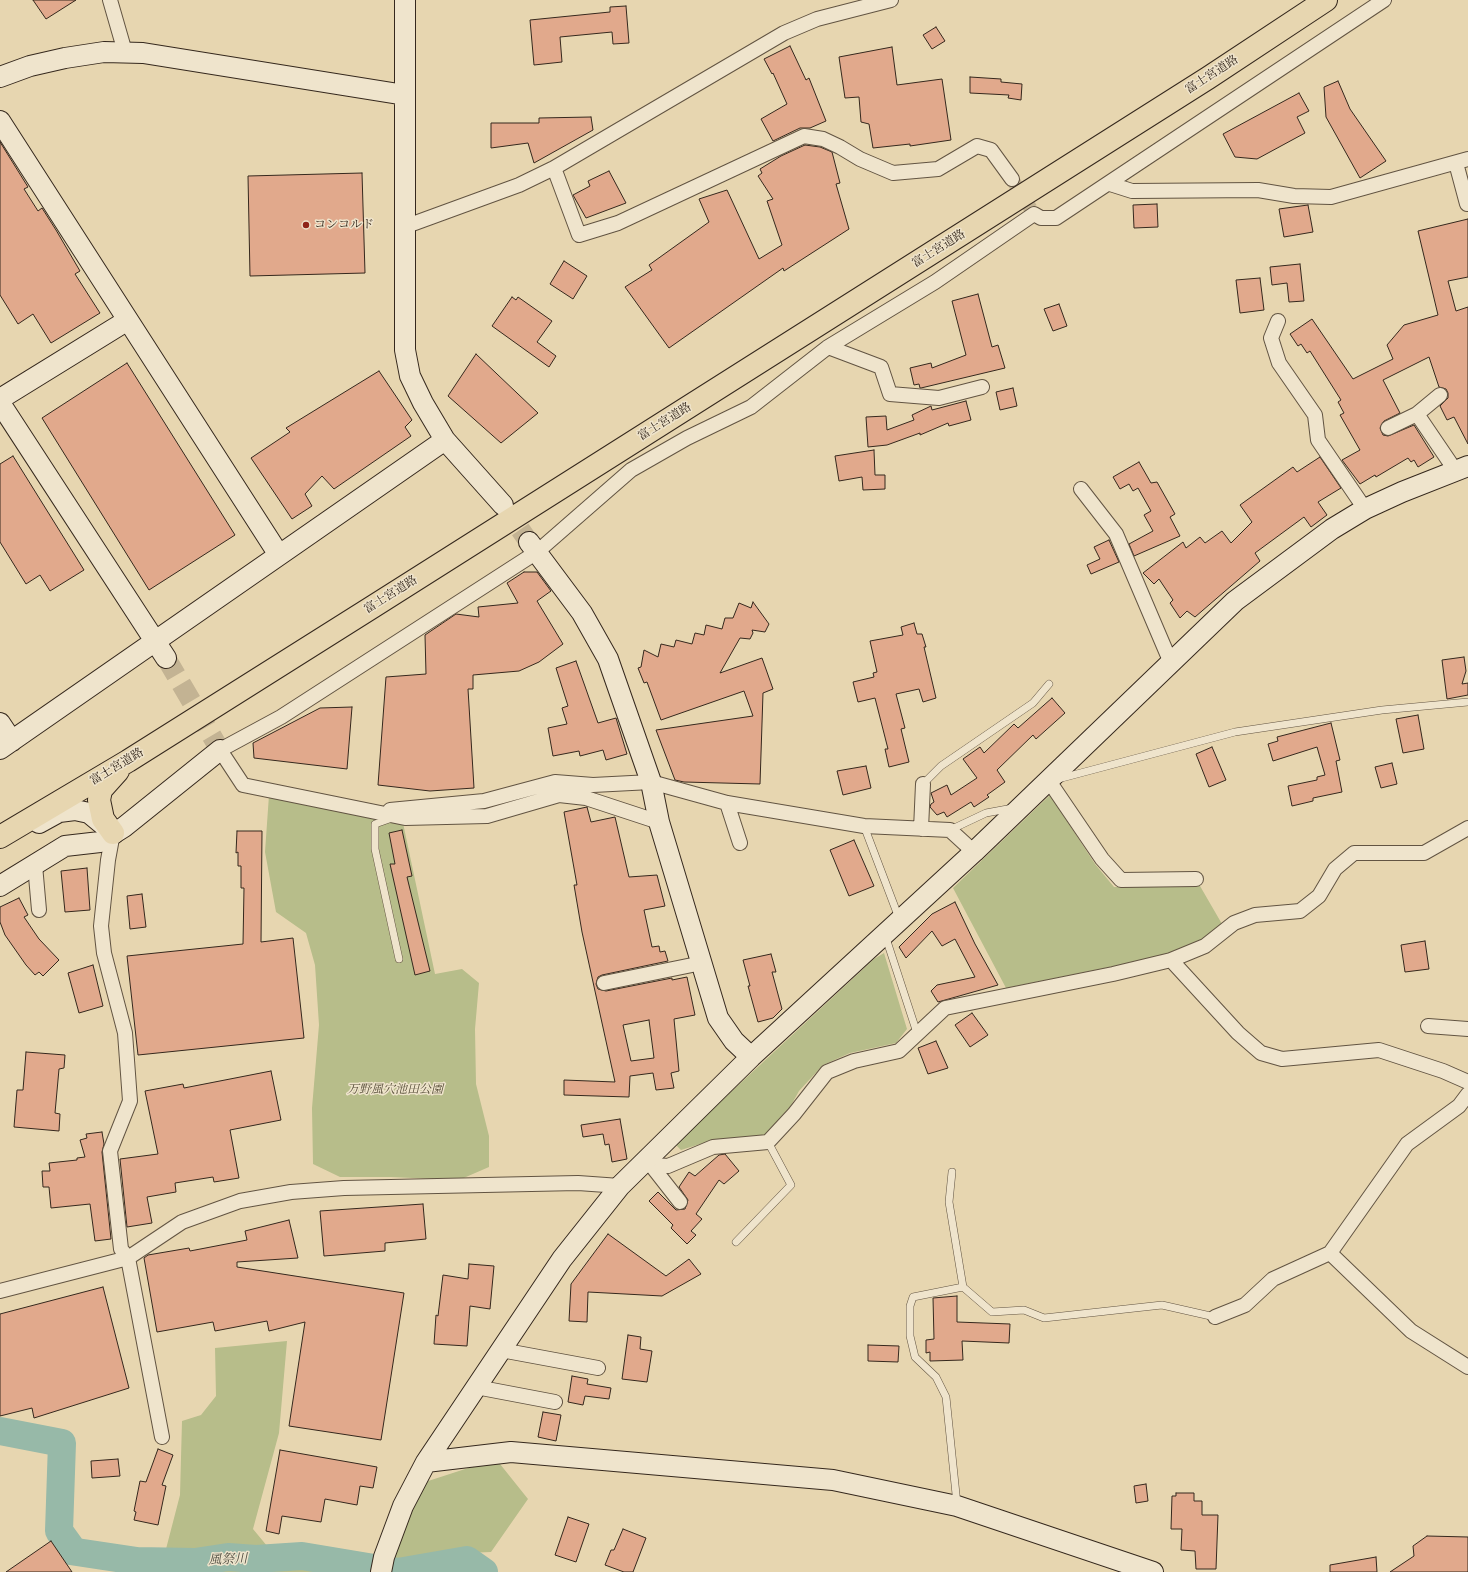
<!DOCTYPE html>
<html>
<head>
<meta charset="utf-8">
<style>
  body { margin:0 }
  canvas { display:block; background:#e7d6b0 }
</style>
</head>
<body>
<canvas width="1468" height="1572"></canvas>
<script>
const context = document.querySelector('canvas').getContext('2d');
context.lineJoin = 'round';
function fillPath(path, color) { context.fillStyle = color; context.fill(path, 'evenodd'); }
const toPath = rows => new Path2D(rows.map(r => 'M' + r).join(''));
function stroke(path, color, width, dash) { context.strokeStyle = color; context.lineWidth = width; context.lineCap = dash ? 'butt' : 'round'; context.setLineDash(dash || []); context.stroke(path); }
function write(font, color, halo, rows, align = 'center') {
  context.font = font + ' Alegreya,"Noto Serif JP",serif'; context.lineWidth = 3; context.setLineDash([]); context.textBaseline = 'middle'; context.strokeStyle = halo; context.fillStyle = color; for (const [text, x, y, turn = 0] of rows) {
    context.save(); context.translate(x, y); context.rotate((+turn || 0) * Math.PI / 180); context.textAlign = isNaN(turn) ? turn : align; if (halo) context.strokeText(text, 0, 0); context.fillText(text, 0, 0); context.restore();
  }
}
fillPath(toPath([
  [269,795,403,823,435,974,462,969,479,983,475,1029,476,1084,489,1136,489,1167,459,1180,390,1177,340,1177,313,1164,312,1108,319,1025,315,965,306,933,276,912,265,852],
  [1050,795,1095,864,1114,887,1200,886,1222,924,1199,941,1169,955,1006,988,953,888],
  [884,953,907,1029,896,1043,850,1053,823,1065,799,1091,789,1109,765,1136,713,1140,681,1150,675,1144,874,959],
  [287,1341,279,1433,253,1529,277,1558,361,1565,390,1541,422,1483,496,1459,528,1499,491,1552,444,1554,412,1572,179,1572,166,1549,180,1495,182,1421,201,1415,216,1396,215,1348]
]), '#b7bd8a');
stroke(toPath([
  [0,1431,62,1443,59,1531,72,1549,70,1551,137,1561,195,1562,228,1557,256,1559,302,1556,398,1572,467,1560,484,1572]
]), '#97b9a8', 28);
const building = toPath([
  [33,0,76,0,46,19,33,0],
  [626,6,629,43,613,44,612,32,560,37,562,62,534,65,530,20,610,12,610,7,626,6],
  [936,27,945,41,932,49,923,35,936,27],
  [790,46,806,80,809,78,826,121,810,128,800,128,773,141,761,119,787,104,773,73,772,74,764,59,790,46],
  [892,47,897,85,942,79,951,140,910,146,910,144,873,148,869,124,861,122,859,97,845,98,839,57,892,47],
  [970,77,1001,79,1001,82,1022,84,1021,100,1008,98,1009,95,970,93,970,77],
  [1338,81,1350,109,1386,161,1360,178,1326,117,1324,87,1338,81],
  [1299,93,1309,111,1297,117,1305,133,1257,159,1235,157,1223,134,1299,93],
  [591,117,593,130,534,163,528,143,491,148,491,123,539,123,539,118,591,117],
  [0,142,28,187,24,189,38,211,42,208,56,230,80,271,75,274,100,313,51,343,33,314,18,324,0,295,0,142],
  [805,145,820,147,832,152,840,183,836,184,849,229,784,271,783,268,669,348,625,287,652,270,649,265,709,222,699,199,727,190,759,259,782,245,767,201,773,199,758,176,762,173,760,169,781,156,805,145],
  [609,171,626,203,586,218,573,195,590,186,588,181,609,171],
  [362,173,365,273,250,276,248,176,362,173],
  [1157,204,1158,227,1134,228,1133,205,1157,204],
  [1308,205,1313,232,1284,237,1279,209,1308,205],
  [1468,219,1468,277,1448,281,1456,311,1468,307,1468,444,1454,417,1447,420,1440,406,1448,398,1448,393,1446,389,1439,387,1429,357,1383,380,1400,413,1384,421,1380,428,1383,435,1388,436,1414,425,1434,457,1418,467,1414,460,1411,462,1408,458,1376,477,1375,475,1360,484,1342,460,1360,450,1340,415,1344,413,1338,402,1341,400,1310,351,1307,353,1301,344,1298,346,1290,334,1312,319,1353,379,1393,359,1387,345,1404,325,1438,315,1418,231,1468,219],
  [564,261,587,276,573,299,550,284,564,261],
  [1300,264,1304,301,1289,302,1287,283,1272,285,1270,267,1300,264],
  [1260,278,1264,310,1240,313,1236,280,1260,278],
  [978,294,992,347,998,345,1005,368,921,388,920,388,919,384,914,385,910,368,931,363,932,368,966,355,952,301,978,294],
  [512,297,516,300,518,297,552,321,537,342,556,356,549,367,492,326,512,297],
  [1059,304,1067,326,1053,331,1044,309,1059,304],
  [476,354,538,413,501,443,448,396,476,354],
  [127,363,235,535,149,590,42,418,127,363],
  [379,371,412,420,405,427,411,436,334,489,322,476,305,494,312,506,292,519,251,458,290,432,286,428,379,371],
  [1013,388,1017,406,1000,410,996,392,1013,388],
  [966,401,971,420,949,426,948,423,920,435,920,433,887,445,868,447,866,417,886,416,887,430,914,420,912,415,931,406,932,410,966,401],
  [874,450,875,475,885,475,885,489,863,490,862,477,839,481,835,456,874,450],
  [13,456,84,570,50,591,40,575,26,584,0,542,0,464,13,456],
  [1320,457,1341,488,1318,502,1327,515,1311,527,1304,517,1255,553,1260,561,1195,617,1187,611,1180,618,1170,603,1173,600,1159,579,1154,584,1143,573,1183,542,1186,548,1200,537,1205,543,1222,531,1231,543,1252,522,1240,505,1293,467,1297,472,1320,457],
  [1139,462,1151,483,1157,482,1175,514,1170,517,1180,536,1134,556,1129,544,1153,531,1144,515,1151,511,1138,488,1133,491,1129,484,1120,489,1113,477,1139,462],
  [1109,540,1119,562,1091,574,1087,565,1100,559,1094,547,1109,540],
  [524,572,537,572,551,591,537,601,563,644,539,662,519,671,473,675,473,689,468,689,474,788,430,791,378,785,386,677,426,674,425,635,456,614,479,617,478,607,518,603,507,583,524,572],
  [753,602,769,624,765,632,752,630,753,633,750,639,740,638,720,673,762,658,773,689,763,693,760,784,684,782,675,780,656,730,753,716,744,691,661,720,647,682,644,683,638,668,641,667,644,650,658,657,661,644,674,647,676,640,692,644,695,633,704,635,706,625,722,629,725,618,733,618,739,603,751,608,753,602],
  [914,623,917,634,922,634,926,647,924,647,936,698,923,702,919,689,896,694,905,728,901,729,909,762,889,767,885,749,888,749,875,698,858,702,853,682,874,677,873,673,877,672,870,641,903,635,901,627,914,623],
  [1464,657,1466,671,1462,684,1468,683,1468,695,1447,699,1442,660,1464,657],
  [576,661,598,723,616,718,627,754,606,760,603,750,580,756,579,751,553,756,548,728,567,724,562,708,568,706,556,668,576,661],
  [1052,698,1065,713,1036,739,1033,735,997,770,1005,782,987,795,989,797,974,807,971,802,947,817,944,812,937,815,930,807,931,804,934,802,931,793,947,785,951,795,977,778,963,759,980,747,984,753,1014,724,1018,728,1052,698],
  [352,707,347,769,254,758,253,743,320,708,352,707],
  [1418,715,1424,749,1403,753,1396,719,1418,715],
  [1331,723,1340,760,1336,761,1342,792,1313,798,1313,801,1292,806,1288,786,1317,780,1317,777,1325,775,1317,747,1273,761,1268,744,1278,741,1277,737,1331,723],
  [1212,747,1226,780,1209,787,1196,754,1212,747],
  [1392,763,1397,784,1381,788,1375,767,1392,763],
  [866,766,871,788,843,795,837,771,866,766],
  [587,807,591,822,615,817,629,877,657,875,665,906,644,910,652,947,659,946,660,952,665,951,668,961,602,975,598,977,596,984,598,989,606,991,672,978,672,980,687,977,695,1015,674,1019,679,1071,671,1073,674,1088,656,1090,653,1073,630,1076,629,1097,564,1095,564,1080,615,1082,582,932,574,885,577,885,564,812,587,807],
  [649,1020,654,1058,631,1061,623,1025,649,1020],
  [402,830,412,876,407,877,430,971,415,975,390,864,395,864,389,833,402,830],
  [237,831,262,831,261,942,293,938,304,1038,138,1055,127,956,243,944,244,888,241,888,241,866,238,866,238,852,236,853,237,831],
  [854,840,874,886,849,896,830,850,854,840],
  [87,868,90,910,65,912,61,871,87,868],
  [142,894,146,927,130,929,127,896,142,894],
  [19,898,28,915,24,917,39,939,59,960,43,976,39,972,35,975,26,965,5,935,0,922,0,907,19,898],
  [955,902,975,944,998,985,938,1002,931,991,937,985,975,977,955,939,942,946,932,931,906,958,899,947,932,914,955,902],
  [1425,941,1429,969,1405,972,1401,945,1425,941],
  [771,954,776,972,772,972,782,1009,773,1018,758,1022,748,986,750,986,743,960,771,954],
  [93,965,103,1006,79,1013,68,973,93,965],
  [972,1013,988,1035,970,1047,955,1025,972,1013],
  [936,1041,948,1068,928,1074,918,1048,936,1041],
  [26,1052,65,1055,64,1068,59,1069,55,1113,60,1114,59,1131,14,1127,17,1090,23,1090,26,1052],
  [271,1071,281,1120,230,1130,239,1178,214,1182,213,1177,175,1183,176,1192,147,1197,152,1223,127,1227,120,1159,158,1154,145,1091,183,1084,184,1088,271,1071],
  [620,1119,627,1159,612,1162,609,1144,605,1145,603,1134,583,1137,581,1125,620,1119],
  [102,1132,104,1144,102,1152,111,1239,95,1241,90,1204,51,1208,49,1187,43,1187,42,1171,50,1171,49,1163,77,1160,77,1158,85,1157,80,1140,87,1138,86,1134,102,1132],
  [725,1154,739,1171,724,1184,719,1180,696,1214,702,1219,691,1231,696,1235,687,1244,671,1228,673,1225,649,1201,658,1192,676,1210,685,1209,688,1200,679,1187,689,1172,695,1176,719,1155,725,1154],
  [423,1204,426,1239,385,1243,385,1251,324,1256,320,1211,423,1204],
  [289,1220,298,1258,237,1262,237,1267,404,1293,381,1440,289,1426,305,1322,269,1331,267,1321,215,1331,213,1322,157,1332,144,1258,148,1255,189,1248,190,1251,247,1240,245,1231,289,1220],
  [608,1234,666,1276,689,1259,701,1274,662,1296,588,1292,587,1322,569,1321,571,1284,608,1234],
  [469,1264,494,1266,490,1309,470,1306,467,1346,434,1344,436,1315,438,1316,443,1275,468,1279,469,1264],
  [103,1287,129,1388,34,1418,32,1408,0,1416,0,1314,103,1287],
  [957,1296,957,1322,1010,1324,1009,1343,962,1341,963,1360,930,1361,930,1352,926,1353,926,1340,934,1339,933,1298,957,1296],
  [628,1335,641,1337,640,1349,652,1351,647,1382,622,1379,628,1335],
  [868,1345,899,1346,898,1362,868,1361,868,1345],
  [572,1376,588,1379,587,1384,611,1388,609,1399,585,1396,583,1405,568,1402,572,1376],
  [543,1412,561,1415,556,1441,538,1437,543,1412],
  [158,1449,173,1455,162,1485,166,1486,158,1525,134,1520,136,1512,134,1511,140,1481,146,1482,158,1449],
  [280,1450,377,1467,373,1488,360,1486,357,1505,325,1499,321,1522,282,1516,279,1534,266,1531,280,1450],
  [118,1459,120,1476,92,1478,91,1461,118,1459],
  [1146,1484,1148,1501,1136,1503,1134,1486,1146,1484],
  [1176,1493,1194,1493,1194,1501,1202,1501,1202,1515,1218,1515,1216,1569,1196,1569,1195,1551,1181,1550,1182,1529,1171,1529,1172,1496,1176,1496,1176,1493],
  [568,1517,589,1524,576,1562,555,1555,568,1517],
  [623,1529,646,1538,633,1572,624,1572,605,1565,611,1550,614,1550,623,1529],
  [1427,1536,1468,1537,1468,1572,1390,1572,1414,1556,1413,1546,1427,1536],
  [51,1541,72,1572,6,1572,51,1541],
  [1376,1557,1377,1572,1330,1572,1330,1565,1376,1557]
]);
fillPath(building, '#e1a98c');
stroke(building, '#35281d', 1);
stroke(toPath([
  [1012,179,1034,214]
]), '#c3b393', 14, [14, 7]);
stroke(toPath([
  [503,505,529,542],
  [166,658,220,750]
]), '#c3b393', 20, [20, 10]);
const lane = toPath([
  [1058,779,1235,732,1382,710,1468,702],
  [923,784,941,766,1033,703,1049,684],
  [392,818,375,824,375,849,399,959],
  [864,826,899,918],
  [950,830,986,813,1013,808],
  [885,935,917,1033],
  [952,1172,949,1202,963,1287,992,1312,1024,1310,1044,1318,1162,1305,1215,1317],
  [736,1242,791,1185,768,1142],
  [957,1504,946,1397,936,1377,915,1357,910,1336,910,1306,913,1297,963,1287]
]);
const street = toPath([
  [110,0,125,52],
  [1456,163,1467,204],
  [554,168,579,235,618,223,804,136,823,139,840,147,860,159,893,173,938,169,977,146,991,150,1012,179],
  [1110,184,1132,191,1258,190,1294,196,1331,197,1468,159],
  [404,227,519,185,554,168,784,33,817,19,891,0],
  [1278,321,1271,338,1279,363,1315,415,1318,440,1365,509],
  [828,347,881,367,890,394,939,398,982,387],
  [1417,414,1440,395],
  [1388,428,1417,414,1455,470],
  [1081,489,1116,534,1171,663],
  [1049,781,1102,859,1121,880,1196,879],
  [727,803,740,843],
  [390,810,484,801,555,782,593,785,651,782,727,803,864,826,950,830,974,852],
  [659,822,586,798,559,795,487,816,405,818,243,785,220,750,281,717,537,552,631,470,687,438,751,407,828,347,935,282,1034,214,1041,218,1056,218,1384,0],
  [921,829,923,784],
  [113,833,108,860,101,926,104,953,125,1033,130,1101,110,1151,121,1249,128,1258,162,1437],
  [35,865,39,910],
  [1171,960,1205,946,1234,923,1255,915,1300,911,1319,896,1335,869,1354,853,1424,853,1468,828],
  [604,983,702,963],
  [1428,1026,1468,1029],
  [1468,1094,1459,1106,1407,1144,1330,1253,1411,1331,1468,1367],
  [642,1164,668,1166,713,1147,768,1142,794,1114,827,1072,854,1061,899,1051,945,1008,1113,974,1171,960,1238,1033,1261,1053,1282,1059,1379,1050,1443,1071,1468,1082],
  [651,1165,680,1202],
  [0,1291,128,1258,182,1222,240,1201,291,1192,344,1188,578,1183,620,1186],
  [1215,1317,1245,1305,1273,1279,1330,1253],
  [501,1350,598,1368],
  [476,1387,555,1402]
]);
const secondary = toPath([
  [405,0,405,350,410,376,423,403,445,440,503,505],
  [0,77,30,66,65,58,104,52,143,53,405,95],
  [0,121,279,555],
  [0,399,128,320],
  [0,403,166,658],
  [529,542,582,613,608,659,651,782,659,822,718,1018,734,1041,751,1057],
  [0,723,12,741],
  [0,749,445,440],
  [39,823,59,812,75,810,89,813,112,832],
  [0,886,65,846,100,842,124,827,220,750],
  [426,1462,511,1452,833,1480,957,1506,1153,1572],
  [381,1572,384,1557,403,1506,426,1462,562,1259,620,1186,751,1057,974,852,1235,601,1332,529,1365,509,1402,492,1468,466]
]);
const highway = toPath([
  [113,833,103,819,99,800,101,790,118,771],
  [0,837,128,761,374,606,1208,78,1326,0]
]);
stroke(lane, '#625442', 8);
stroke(street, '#625442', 16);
stroke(secondary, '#35281d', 22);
stroke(highway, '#35281d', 24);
stroke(lane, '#efe4cc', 7);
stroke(street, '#efe4cc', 14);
stroke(secondary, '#efe4cc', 20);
stroke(highway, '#e7d6b0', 22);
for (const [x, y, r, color] of [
  [306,225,4,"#8f2418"]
]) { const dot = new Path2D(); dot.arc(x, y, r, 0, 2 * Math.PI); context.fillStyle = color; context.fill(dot); stroke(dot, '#efe4cc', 1.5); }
write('12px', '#35281d', '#efe4cc', [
  ["富士宮道路",1212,75,-33],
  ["富士宮道路",939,249,-32],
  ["富士宮道路",665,422,-32],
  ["富士宮道路",391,595,-32],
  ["富士宮道路",117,767,-31]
]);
write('12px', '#35281d', '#efe4cc', [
  ["コンコルド",314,225]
], 'left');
write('italic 12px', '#564d38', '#efe4cc', [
  ["万野風穴池田公園",395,1090]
]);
write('italic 13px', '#4e4c40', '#efe4cc', [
  ["風祭川",228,1560,-2]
]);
</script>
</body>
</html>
